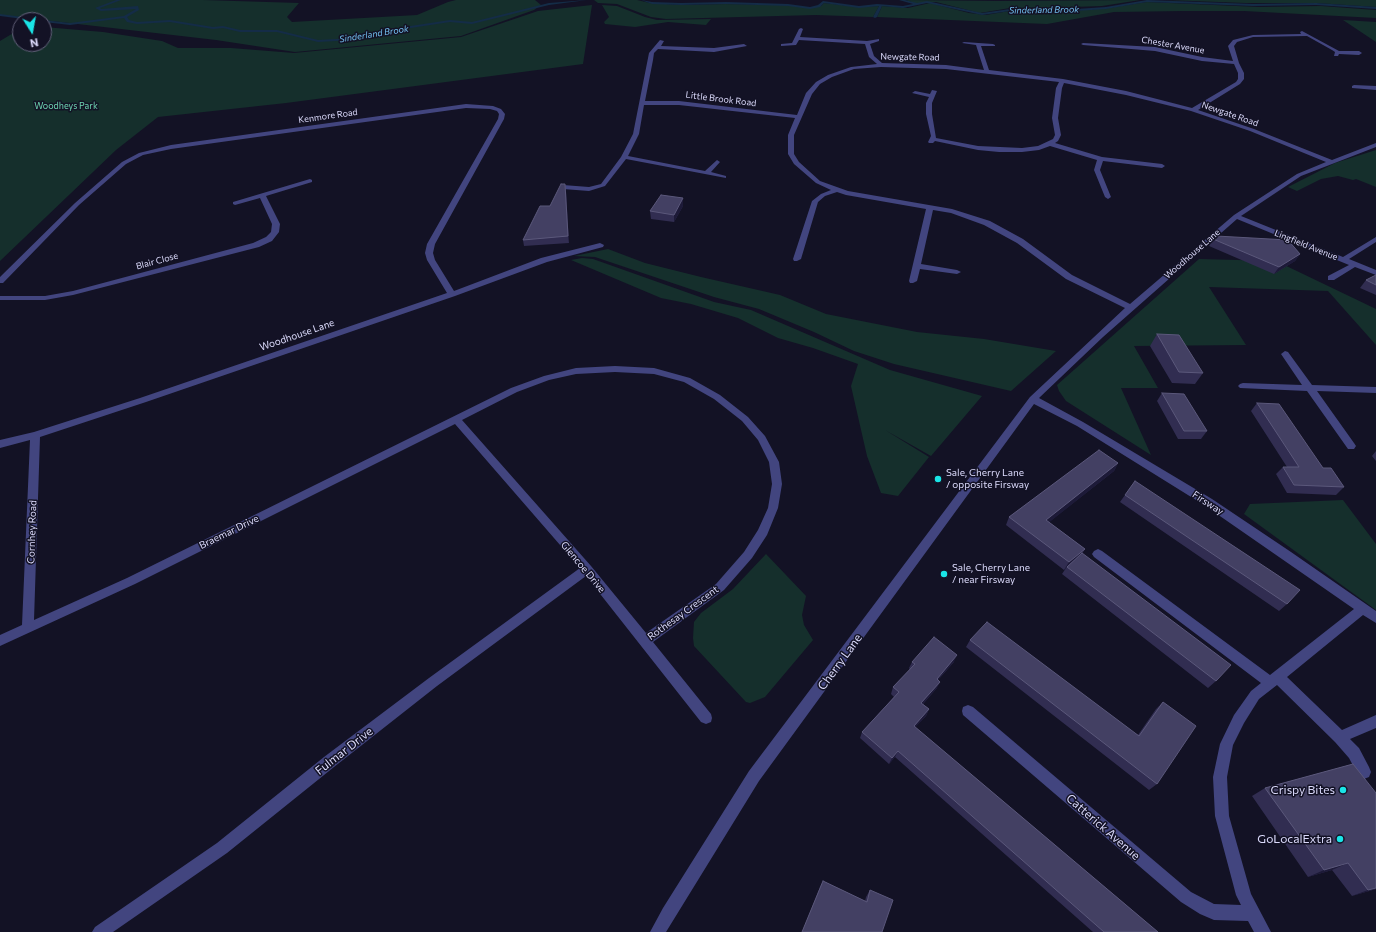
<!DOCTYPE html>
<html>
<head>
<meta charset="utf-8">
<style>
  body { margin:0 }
  #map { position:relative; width:1376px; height:932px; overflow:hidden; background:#131225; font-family:Commissioner,sans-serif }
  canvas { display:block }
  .north { position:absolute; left:12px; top:12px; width:40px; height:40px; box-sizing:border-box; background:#131225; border:1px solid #63627b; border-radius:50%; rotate:169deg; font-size:11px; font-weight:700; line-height:16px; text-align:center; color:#dbdafb }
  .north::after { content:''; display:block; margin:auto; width:14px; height:18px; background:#1ae5e7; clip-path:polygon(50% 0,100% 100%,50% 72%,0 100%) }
</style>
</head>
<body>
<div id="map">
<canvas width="1376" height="932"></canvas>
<div class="north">N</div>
</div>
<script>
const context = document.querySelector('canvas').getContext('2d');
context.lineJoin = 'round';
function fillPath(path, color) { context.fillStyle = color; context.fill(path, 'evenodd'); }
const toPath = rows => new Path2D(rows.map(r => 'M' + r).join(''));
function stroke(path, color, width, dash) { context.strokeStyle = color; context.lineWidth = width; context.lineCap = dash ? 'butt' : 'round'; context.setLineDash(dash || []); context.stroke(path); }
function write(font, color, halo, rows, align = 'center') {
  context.font = font + ' Commissioner,sans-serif'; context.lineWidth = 3; context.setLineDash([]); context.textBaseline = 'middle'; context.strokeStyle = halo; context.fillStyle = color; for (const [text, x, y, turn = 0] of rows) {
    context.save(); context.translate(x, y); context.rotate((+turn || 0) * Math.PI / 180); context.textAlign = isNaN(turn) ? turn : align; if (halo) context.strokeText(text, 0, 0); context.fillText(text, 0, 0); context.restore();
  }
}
fillPath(toPath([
  [0,0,203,0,299,3,287,17,292,22,417,15,448,2,456,0,535,0,541,5,534,10,461,36,295,52,216,40,0,15],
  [594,0,637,0,650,3,681,5,725,4,787,5,809,8,821,6,824,3,860,7,879,6,873,17,816,15,666,19,651,17,617,4,598,3],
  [906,0,999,1,1140,0,1102,6,1073,7,1050,10,1010,8,980,13,936,2,924,2,917,4],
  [1165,0,1376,0,1376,7,1316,3,1245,3],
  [1147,2,1259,7,1321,6,1376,10,1376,18,1244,11,1183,11,1114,12,1047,24,877,17,882,6,908,8,930,3,969,13,986,15,1015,10,1047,13,1108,8],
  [592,5,583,64,286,103,158,117,116,150,0,261,0,41,20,29,20,44,44,44,44,27,103,32,162,41,178,48,231,48,294,53,461,37,538,11],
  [602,5,617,6,645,17,657,20,711,19,706,25,668,22,635,27,605,24,604,22,609,17],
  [1343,20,1376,22,1376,42],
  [1376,150,1376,187,1356,179,1353,180,1338,176,1321,179,1297,191,1288,187,1335,163],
  [608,249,645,263,701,277,780,295,826,314,917,332,984,339,1056,351,1011,391,894,364,854,351,814,332,759,309,714,297,595,257,574,256],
  [582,258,593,259,714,302,751,310,890,370,982,396,931,456,885,430,929,457,898,496,881,493,867,456,851,386,858,364,813,348,778,338,738,318,691,304,661,298,571,260],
  [1199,259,1276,261,1376,309,1376,345,1328,291,1209,287,1246,345,1134,346,1158,388,1121,388,1151,455,1066,401,1059,391,1057,385],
  [1343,500,1376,544,1376,610,1244,514,1250,504],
  [766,554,806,596,802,615,804,625,813,640,765,697,750,703,746,702,694,646,693,638,694,622,701,613,733,589]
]), '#152f2c');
fillPath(toPath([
  [116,0,121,0,100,8,101,9,138,6,139,10,127,17,129,20,137,22,170,20,213,27,223,26,240,30,277,30,318,40,354,38,404,27,450,20,472,22,549,3,587,0,549,5,472,24,450,22,404,29,354,40,318,42,277,32,240,32,223,28,213,29,170,22,137,24,127,22,124,18,70,25,44,22,44,20,70,23,124,16,136,9,101,11,95,8,116,0],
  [641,0,652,2,681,3,726,2,788,4,810,7,818,5,823,1,859,6,877,4,903,6,913,4,899,0,905,0,917,3,927,1,982,13,1017,8,1046,11,1106,7,1147,0,1253,4,1316,3,1376,7,1376,9,1316,5,1253,6,1147,2,1106,9,1046,13,1017,10,982,15,927,3,903,8,882,6,877,17,875,18,873,17,879,6,859,8,824,3,820,7,810,9,788,6,726,4,681,5,652,4,641,0],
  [0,14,38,19,40,20,31,20,0,16,0,14]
]), '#142c47');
fillPath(toPath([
  [801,28,803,29,800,37,867,41,879,39,879,41,870,44,874,56,882,63,946,65,984,70,976,45,962,43,964,42,993,44,995,45,995,46,981,46,989,70,1063,79,1126,91,1192,108,1236,82,1238,79,1238,73,1234,64,1202,61,1155,51,1083,45,1081,44,1083,43,1155,47,1202,57,1233,61,1228,46,1233,40,1253,35,1301,34,1300,32,1302,31,1339,51,1359,51,1362,53,1359,55,1339,54,1338,56,1334,56,1335,52,1332,50,1307,36,1253,37,1237,42,1234,46,1239,63,1244,73,1244,79,1240,84,1198,110,1254,129,1332,160,1376,143,1376,147,1301,176,1241,216,1343,257,1376,237,1376,242,1349,259,1376,270,1376,275,1355,267,1334,280,1328,280,1328,276,1349,265,1237,219,1103,337,1039,398,1083,422,1212,499,1291,552,1376,611,1376,623,1363,615,1287,677,1342,730,1376,715,1376,728,1350,739,1359,748,1369,767,1371,772,1369,777,1364,779,1359,777,1349,758,1335,742,1277,685,1259,699,1244,723,1233,745,1227,777,1229,816,1251,894,1271,932,1254,932,1248,921,1214,920,1200,914,1181,902,963,715,962,711,963,707,968,705,973,707,1191,892,1214,904,1241,905,1236,895,1215,816,1213,777,1220,744,1234,715,1251,691,1261,683,1094,557,1092,554,1094,551,1098,549,1102,551,1270,675,1354,609,1204,505,1077,426,1034,404,759,781,666,932,650,932,663,908,749,771,1030,397,1125,308,1066,279,1017,243,984,225,951,213,933,210,921,264,957,270,961,272,957,274,920,269,917,281,913,283,910,283,909,281,926,209,846,195,837,192,825,196,818,202,801,259,797,261,794,261,793,259,812,201,821,194,831,190,816,183,794,164,788,154,788,135,795,118,679,105,644,105,639,134,628,156,705,171,717,160,720,162,711,172,726,176,726,178,626,159,605,186,589,191,563,189,560,187,563,185,589,187,601,184,621,157,633,134,649,53,660,40,664,41,661,46,714,48,744,44,747,46,714,52,658,49,654,53,653,60,645,101,679,101,797,115,806,93,816,82,828,75,851,67,877,64,869,57,865,44,799,40,796,45,781,46,781,44,792,43,799,29,801,28],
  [881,67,946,69,1059,82,1056,88,1052,118,1055,135,1053,139,1038,146,1022,148,978,146,936,138,932,114,932,103,937,91,932,90,930,94,915,91,912,93,929,97,926,103,926,114,931,136,928,142,929,143,933,143,935,141,978,150,999,152,1022,152,1039,150,1050,146,1097,160,1094,170,1105,197,1108,199,1111,197,1100,170,1103,161,1162,168,1165,166,1162,164,1102,157,1055,143,1058,141,1061,135,1058,118,1062,88,1064,83,1126,95,1191,111,1250,131,1326,162,1297,174,1234,215,1130,304,1072,275,1023,239,990,221,952,209,848,191,820,181,799,162,794,154,794,135,812,94,820,84,832,77,854,69,881,67],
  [1354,85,1376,86,1376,90,1352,88,1352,86,1354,85],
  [466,104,493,106,501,109,505,114,504,119,435,244,433,253,435,260,454,291,541,258,600,243,604,245,603,247,547,262,455,296,146,402,40,437,34,620,127,578,511,388,544,376,576,368,615,366,654,368,690,378,720,395,748,417,765,436,779,462,782,484,778,508,767,535,752,558,724,590,653,642,711,714,712,718,711,722,706,724,701,722,586,576,437,686,334,767,227,853,113,932,92,932,95,927,217,843,324,757,429,678,580,568,455,424,135,584,0,646,0,635,22,625,30,440,0,448,0,440,34,432,140,398,447,293,427,260,425,253,427,244,498,119,499,114,497,111,490,109,466,108,171,149,143,155,126,164,79,205,3,283,0,283,0,277,75,203,122,162,139,153,171,145,466,104],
  [615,372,654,374,684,382,714,399,742,421,758,440,769,462,772,484,768,508,758,530,744,552,716,584,646,633,591,566,462,420,517,392,549,380,576,374,615,372],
  [310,179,312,180,312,182,266,196,280,224,279,232,272,241,259,247,73,295,45,300,0,300,0,296,45,296,73,291,253,243,266,237,271,232,272,224,260,198,235,205,233,204,233,202,310,179],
  [1285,351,1288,352,1312,385,1376,387,1376,393,1317,391,1354,443,1356,446,1354,449,1348,449,1307,391,1240,388,1238,386,1240,384,1243,383,1302,385,1281,354,1285,351]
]), '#42457f');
fillPath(toPath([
  [566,191,569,243,524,246,523,240,550,206],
  [683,206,674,222,651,219,650,211],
  [1213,239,1300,254,1295,261,1274,274,1209,246],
  [1376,275,1376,295,1360,288,1366,280],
  [1157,334,1203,373,1195,384,1172,383,1150,346],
  [1162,393,1207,431,1201,439,1178,439,1157,401],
  [1257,403,1323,468,1344,487,1336,495,1287,493,1276,474,1283,467,1287,467,1251,411],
  [1376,451,1376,461,1372,456],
  [1118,463,1114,471,1049,522,1085,549,1082,554,1216,681,1208,688,1062,574,1066,568,1064,570,1006,525,1009,517],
  [1135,481,1287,604,1279,611,1120,502],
  [970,640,1138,735,1156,709,1163,702,1157,784,1149,790,966,647],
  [912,662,954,662,938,680,937,688,923,704,929,709,926,716,915,727,1158,932,1093,932,895,757,889,764,860,738,862,732,894,697,891,694,893,687,910,670,909,668],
  [1353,764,1376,889,1352,896,1332,870,1308,877,1252,796,1265,788],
  [823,881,865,901,866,897,870,890,882,932,802,932,820,887]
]), '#312d51');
fillPath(toPath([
  [565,184,566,191,569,243,568,236],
  [683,198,683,206,674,222,674,215],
  [1300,254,1295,261,1274,274,1279,267],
  [1118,463,1114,471,1042,528,1046,520],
  [1085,549,1080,557,1067,567,1064,570,1069,562],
  [957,655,954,662,933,685,937,679],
  [940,682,937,688,918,709,921,703],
  [929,709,926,716,911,732,914,726],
  [898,751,895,757,889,764,892,758],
  [1348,863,1332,870,1308,877,1324,870],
  [1376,888,1376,889,1352,896,1368,890]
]), '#1d1a38');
const building = toPath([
  [561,184,565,184,568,236,523,240,540,206,550,206,561,184],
  [661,195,683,198,674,215,650,211,661,195],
  [1216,236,1288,240,1300,254,1279,267,1213,239,1216,236],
  [1376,275,1376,285,1366,280,1376,275],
  [1157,334,1179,335,1203,373,1179,372,1157,334],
  [1162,393,1184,394,1207,431,1184,431,1162,393],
  [1257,403,1279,404,1323,468,1331,468,1344,487,1294,485,1283,467,1299,467,1257,403],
  [1099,450,1118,463,1046,520,1085,549,1069,562,1009,517,1099,450],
  [1135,481,1300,590,1287,604,1125,495,1135,481],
  [1082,553,1231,665,1216,681,1067,567,1082,553],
  [987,622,1139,736,1163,702,1196,726,1157,784,970,640,987,622],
  [934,637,957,655,937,679,940,682,921,703,929,709,914,726,1158,932,1104,932,898,751,892,758,862,732,899,692,893,687,915,664,912,662,934,637],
  [1353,764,1376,793,1376,888,1368,890,1348,863,1324,870,1265,788,1353,764],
  [823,881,867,902,870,890,893,900,882,932,802,932,823,881]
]);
fillPath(building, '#434063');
stroke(building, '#5b587b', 1);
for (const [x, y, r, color] of [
  [938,479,4,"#1ae5e7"],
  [944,574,4,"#1ae5e7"],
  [1343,790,4,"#1ae5e7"],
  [1340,839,4,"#1ae5e7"]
]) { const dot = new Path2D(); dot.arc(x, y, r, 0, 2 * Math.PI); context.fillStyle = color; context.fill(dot); stroke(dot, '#131225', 1.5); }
write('italic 9px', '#73c1f1', '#131225', [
  ["Sinderland Brook",1044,10,-1],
  ["Sinderland Brook",374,34,-9]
]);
write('9px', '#dbdafb', '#131225', [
  ["Chester Avenue",1173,45,10],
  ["Newgate Road",910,57,1],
  ["Little Brook Road",721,99,7],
  ["Newgate Road",1230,114,19],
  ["Kenmore Road",328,116,-8],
  ["Lingfield Avenue",1306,245,22],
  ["Woodhouse Lane",1192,254,-41],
  ["Blair Close",157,261,-15]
]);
write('9px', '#6dd4b1', '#131225', [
  ["Woodheys Park",66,106]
]);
write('10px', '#dbdafb', '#131225', [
  ["Woodhouse Lane",297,335,-19],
  ["Firsway",1208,503,33],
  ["Cornhey Road",32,532,-88],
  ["Braemar Drive",229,532,-26],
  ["Glencoe Drive",583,567,50],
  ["Rothesay Crescent",683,613,-36]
]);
write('10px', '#dbdafb', '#131225', [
  ["Sale, Cherry Lane",946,473],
  ["/ opposite Firsway",946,485],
  ["Sale, Cherry Lane",952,568],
  ["/ near Firsway",952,580]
], 'left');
write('12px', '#dbdafb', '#131225', [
  ["Cherry Lane",840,662,-54],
  ["Fulmar Drive",344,751,-38],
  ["Catterick Avenue",1103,827,41]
]);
write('12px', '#dbdafb', '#131225', [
  ["Crispy Bites",1335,790],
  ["GoLocalExtra",1332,839]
], 'right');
</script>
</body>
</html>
